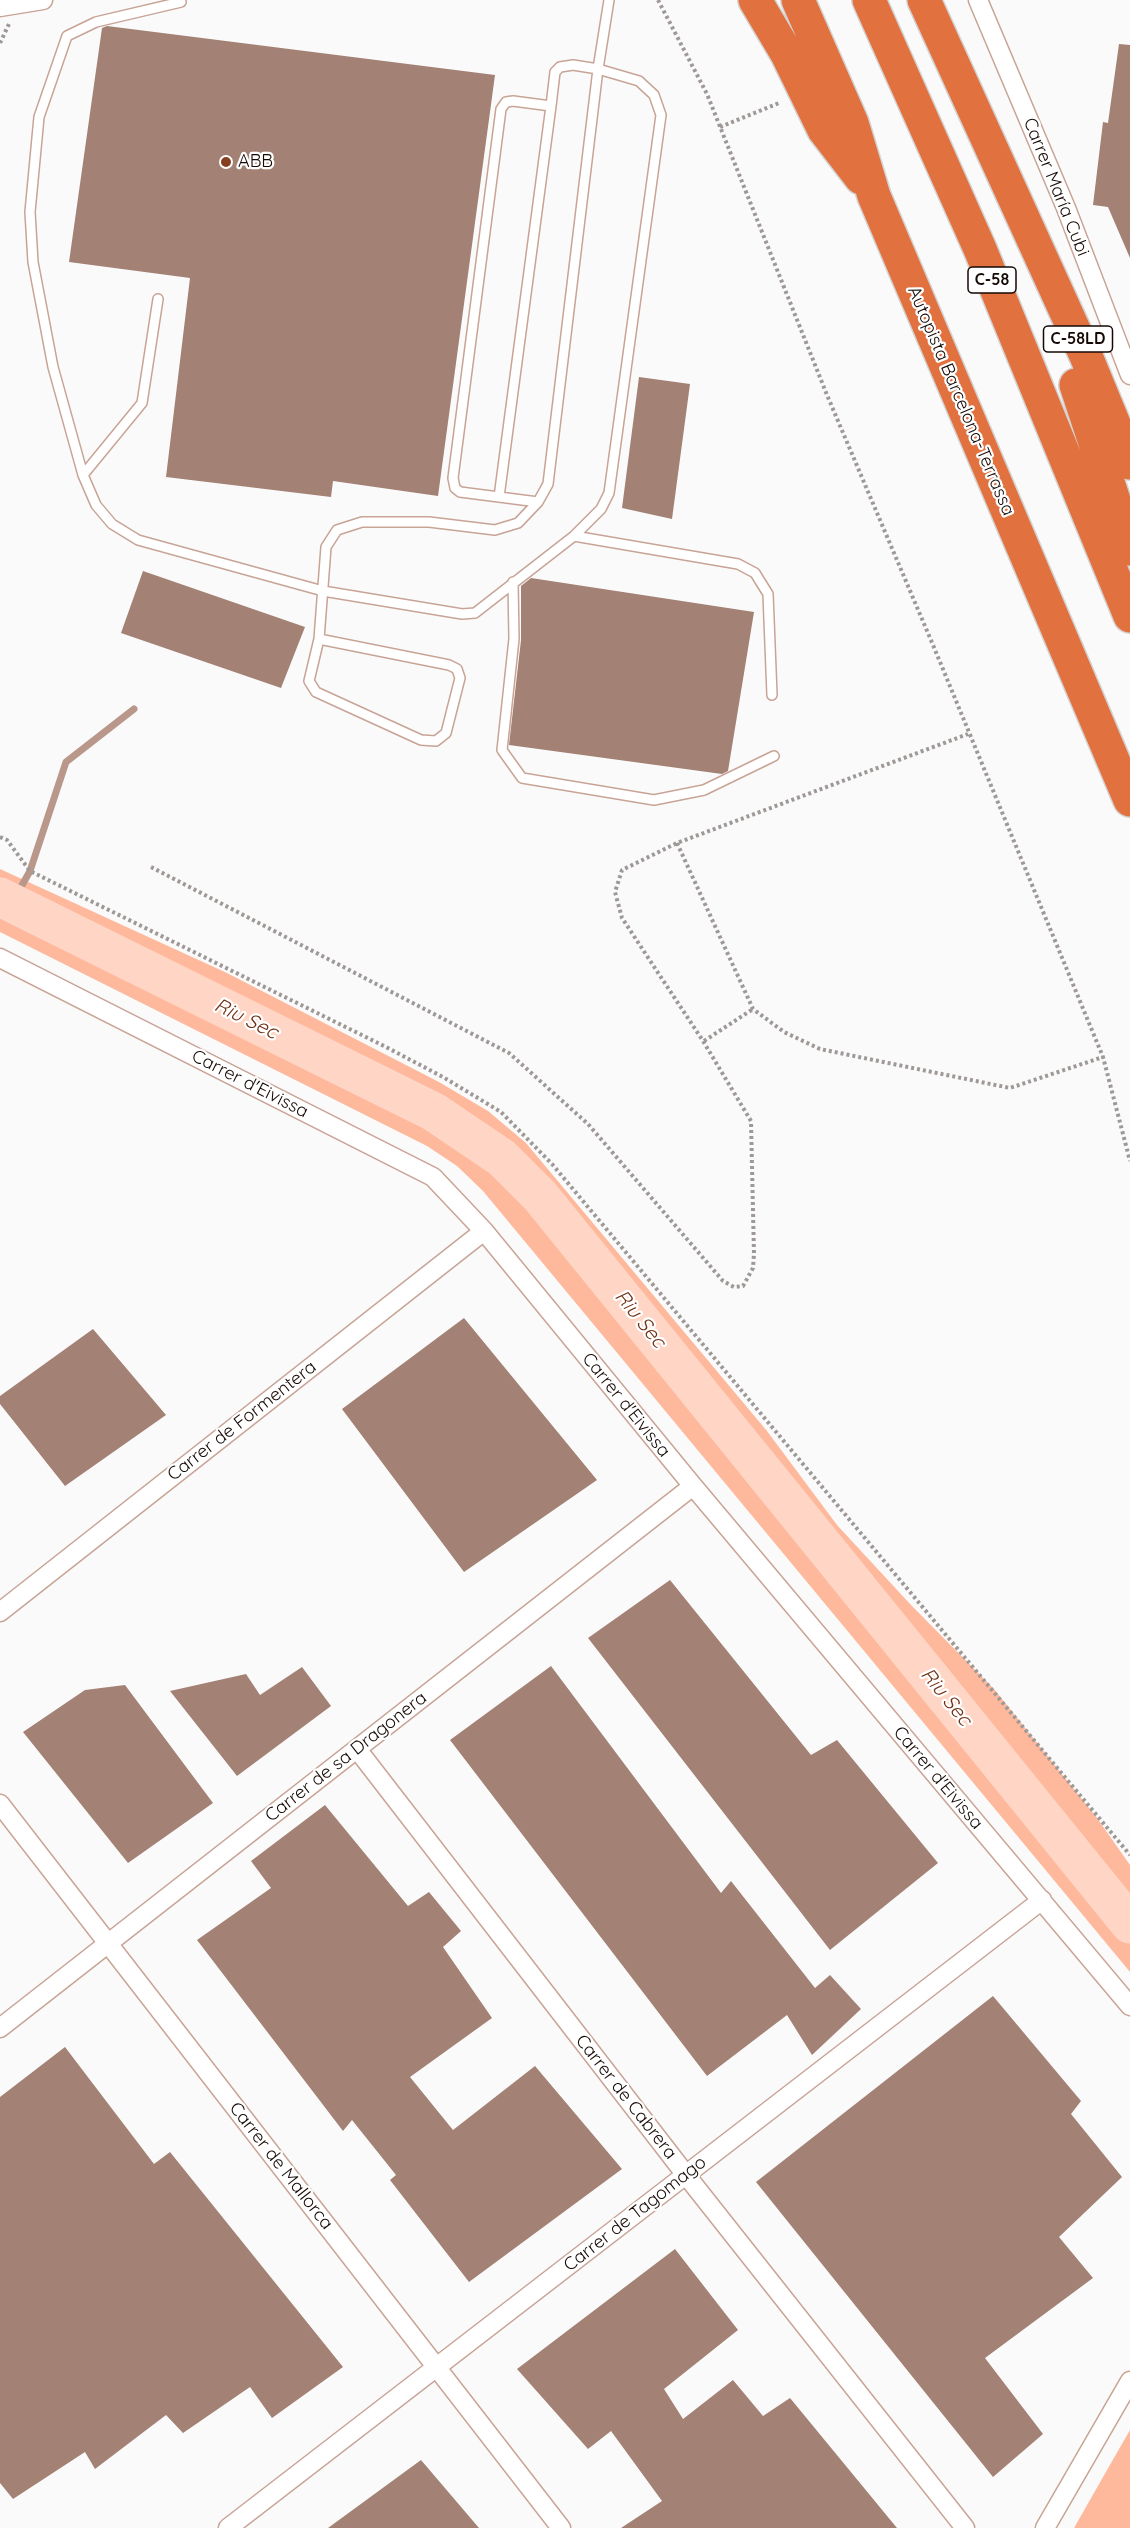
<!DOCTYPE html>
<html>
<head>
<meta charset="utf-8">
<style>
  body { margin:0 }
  canvas { display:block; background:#fafafa }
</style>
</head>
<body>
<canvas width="1130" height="2528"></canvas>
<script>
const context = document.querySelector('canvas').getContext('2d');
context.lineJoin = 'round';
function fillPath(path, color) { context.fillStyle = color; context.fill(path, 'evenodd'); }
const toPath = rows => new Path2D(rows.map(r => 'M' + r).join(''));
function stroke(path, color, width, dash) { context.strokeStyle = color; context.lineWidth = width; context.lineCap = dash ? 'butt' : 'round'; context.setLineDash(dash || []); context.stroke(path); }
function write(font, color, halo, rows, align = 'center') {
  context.font = font + ' Quicksand,sans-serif'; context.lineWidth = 4.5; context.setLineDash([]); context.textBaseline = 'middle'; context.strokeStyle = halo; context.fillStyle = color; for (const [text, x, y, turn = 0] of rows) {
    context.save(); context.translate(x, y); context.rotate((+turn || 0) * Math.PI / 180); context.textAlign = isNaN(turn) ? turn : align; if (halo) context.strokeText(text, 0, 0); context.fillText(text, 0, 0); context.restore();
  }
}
fillPath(toPath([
  [0,869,227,973,439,1082,488,1111,526,1143,767,1431,837,1525,911,1605,994,1689,1097,1818,1130,1865,1130,1972,483,1191,457,1166,427,1146,0,932],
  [1130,2430,1130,2528,1074,2528,1111,2463]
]), '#feb99d');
stroke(toPath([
  [12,903,30,871,66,762,134,709]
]), '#b9988b', 7);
stroke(toPath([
  [0,897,434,1112,502,1158,540,1196,1130,1924]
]), '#ffd5c5', 39);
fillPath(toPath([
  [107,26,495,75,438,496,333,481,331,497,166,477,190,278,69,262,102,28],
  [1119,44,1130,45,1130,258,1108,207,1093,205,1103,122,1108,123],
  [639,377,690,384,672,519,622,508],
  [143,571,305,627,281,688,121,633],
  [531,578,754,612,728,771,722,774,509,745,521,640,521,586],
  [464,1318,597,1480,464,1572,342,1409],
  [93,1329,166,1415,65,1486,0,1404,0,1396],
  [670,1580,811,1755,837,1740,938,1863,830,1950,588,1638],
  [551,1666,721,1893,731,1881,815,1988,830,1975,861,2009,812,2055,787,2015,707,2076,450,1740],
  [302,1667,331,1706,237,1776,170,1691,246,1674,260,1695],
  [125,1685,213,1803,128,1863,23,1732,85,1690],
  [325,1805,408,1906,429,1892,461,1931,443,1947,492,2018,410,2077,453,2130,535,2066,622,2169,469,2282,390,2180,396,2175,352,2120,343,2131,197,1940,271,1888,251,1861],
  [993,1996,1081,2101,1071,2114,1122,2177,1059,2237,1093,2278,985,2358,1043,2434,993,2477,756,2182],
  [65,2047,154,2164,170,2152,343,2367,272,2418,250,2387,183,2433,166,2415,95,2469,85,2452,13,2499,0,2483,0,2097],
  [675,2249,738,2330,664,2389,683,2419,733,2380,763,2416,790,2398,897,2528,621,2528,662,2501,611,2431,588,2449,517,2369],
  [421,2460,479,2528,328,2528]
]), '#a38174');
const service = toPath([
  [181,2,96,22,67,36,39,117,30,212,33,262,53,367,83,475,96,505,112,524,138,540,323,591,462,614,475,613,574,536,601,509,609,493,661,115,654,95,639,81,598,69,609,0],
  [83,475,142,403,158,299],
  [499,497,551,106,513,101,506,102,501,109,453,478,455,488,460,492,538,502],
  [574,536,738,564,755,573,768,594,772,695],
  [513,582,514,639,502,750,522,778,654,800,704,790,774,756],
  [319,639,449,665,457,669,460,678,446,733,436,741,421,740,316,692,309,681,319,639,326,547,337,530,362,522,429,522,495,530,518,523,538,502,548,484,598,69,573,65,560,67,555,72,551,106]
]);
const minor = toPath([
  [978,0,1066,208,1130,375],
  [0,7,43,0],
  [0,958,433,1177,484,1231,693,1486,1130,2006],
  [0,1612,484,1231],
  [357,1749,686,2175,965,2528],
  [0,1804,561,2528],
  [0,2028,693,1486],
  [228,2528,1042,1900],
  [1045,2528,1130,2381]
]);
const motorway = toPath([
  [755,0,787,54,824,130,861,178],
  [798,0,852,123,874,196,1130,800],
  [869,0,980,249,1130,616],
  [924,0,1086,356,1130,463],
  [1076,385,1130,549]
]);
stroke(service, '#c8a496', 12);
stroke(minor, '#c8a496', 21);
stroke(motorway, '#d5d3d2', 36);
stroke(toPath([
  [658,0,707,94,827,395,933,645,1103,1057,1130,1161],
  [0,43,9,24],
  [720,127,779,103],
  [0,837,7,840,30,871,384,1046,443,1077,501,1112,552,1164,1130,1855],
  [677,843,753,1009,784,1032,820,1049,1010,1088,1103,1057],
  [151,867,509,1053,588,1124,723,1281,734,1287,743,1286,753,1268,754,1254,751,1121,703,1041,622,918,615,892,622,870,677,843,968,734],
  [704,1041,753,1009]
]), '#9e9997', 4, [3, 3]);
stroke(service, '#fff', 9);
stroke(minor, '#fff', 18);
stroke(motorway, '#e27140', 33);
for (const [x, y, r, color] of [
  [226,162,6,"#873f1f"]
]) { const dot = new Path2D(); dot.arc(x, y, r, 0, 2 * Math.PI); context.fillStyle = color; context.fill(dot); stroke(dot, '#fff', 2); }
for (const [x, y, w] of [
  [992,280,48],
  [1078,339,69]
]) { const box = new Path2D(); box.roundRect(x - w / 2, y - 13, w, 26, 4.5); context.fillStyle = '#fff'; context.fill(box); stroke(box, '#150905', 1.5); }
write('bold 16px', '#150905', null, [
  ["C-58",992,280],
  ["C-58LD",1078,339]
]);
write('18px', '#150905', '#fff', [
  ["ABB",238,162]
], 'left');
write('18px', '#150905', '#fff', [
  ["Carrer María Cubi",1056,187,68],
  ["Autopista Barcelona-Terrassa",961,401,67],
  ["Carrer d'Eivissa",250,1084,27],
  ["Carrer d'Eivissa",626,1405,51],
  ["Carrer de Formentera",242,1421,-38],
  ["Carrer de sa Dragonera",346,1757,-38],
  ["Carrer d'Eivissa",938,1778,50],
  ["Carrer de Cabrera",626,2097,52],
  ["Carrer de Mallorca",281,2166,52],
  ["Carrer de Tagomago",635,2214,-38]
]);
write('italic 20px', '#6f3216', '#fff', [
  ["Riu Sec",246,1019,26],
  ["Riu Sec",640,1319,51],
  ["Riu Sec",946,1697,51]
]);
</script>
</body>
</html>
